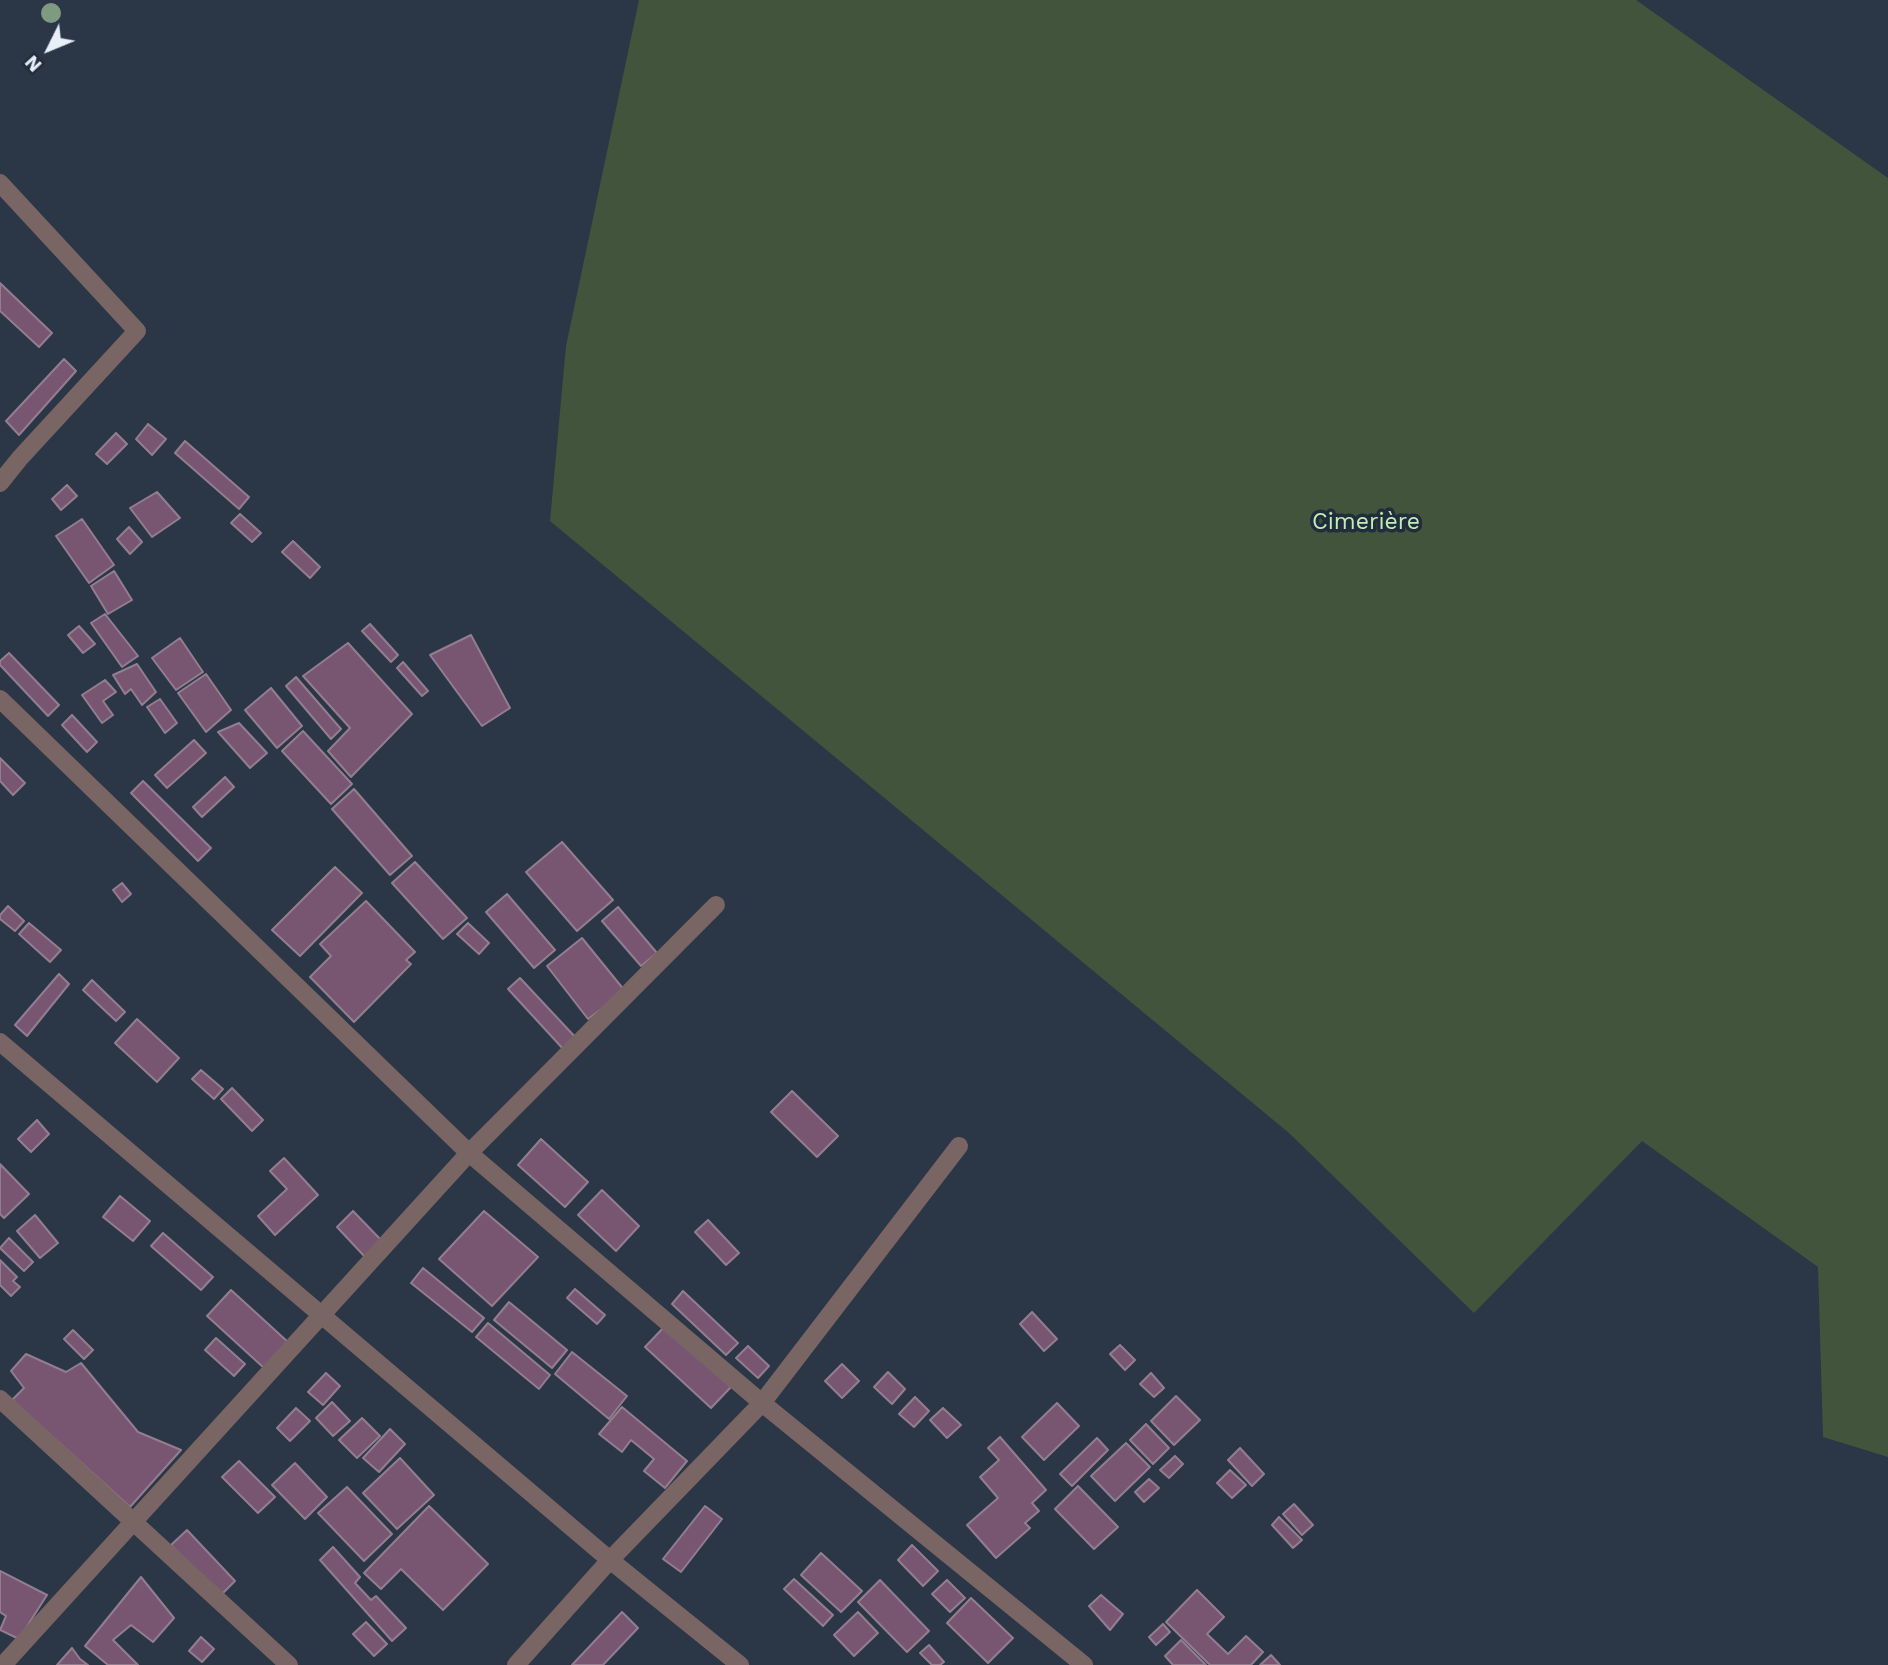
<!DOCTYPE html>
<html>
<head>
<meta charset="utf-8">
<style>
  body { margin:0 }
  #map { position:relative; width:1888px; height:1665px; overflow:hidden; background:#2b3646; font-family:"Work Sans",sans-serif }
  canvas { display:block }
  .north { position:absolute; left:14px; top:14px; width:70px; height:70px; -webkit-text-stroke:5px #212c3c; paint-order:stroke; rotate:227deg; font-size:19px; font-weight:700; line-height:28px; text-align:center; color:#e7eff9 }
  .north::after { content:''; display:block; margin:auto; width:24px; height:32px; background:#e7eff9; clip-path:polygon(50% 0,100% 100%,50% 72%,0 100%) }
</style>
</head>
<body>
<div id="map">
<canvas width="1888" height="1665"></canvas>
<div class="north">N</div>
</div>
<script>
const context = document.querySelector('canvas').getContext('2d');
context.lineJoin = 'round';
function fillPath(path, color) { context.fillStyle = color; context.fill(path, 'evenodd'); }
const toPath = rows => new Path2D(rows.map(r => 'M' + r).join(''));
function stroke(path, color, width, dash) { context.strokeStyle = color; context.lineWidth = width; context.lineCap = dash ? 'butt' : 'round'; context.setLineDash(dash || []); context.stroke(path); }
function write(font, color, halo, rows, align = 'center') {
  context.font = font + ' "Work Sans",sans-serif'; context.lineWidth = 7; context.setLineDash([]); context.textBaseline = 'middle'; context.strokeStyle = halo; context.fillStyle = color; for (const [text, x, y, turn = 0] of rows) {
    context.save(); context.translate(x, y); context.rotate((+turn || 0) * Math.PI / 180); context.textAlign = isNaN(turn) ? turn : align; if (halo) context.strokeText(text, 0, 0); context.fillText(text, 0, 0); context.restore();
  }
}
fillPath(toPath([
  [639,0,1636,0,1888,178,1888,1457,1823,1437,1818,1267,1642,1141,1474,1313,1289,1133,550,521,566,346]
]), '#43543d');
const building = toPath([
  [0,283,52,333,39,347,0,311,0,283],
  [64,359,76,371,19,435,6,421,64,359],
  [148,424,166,439,152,455,136,439,148,424],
  [116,433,127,444,107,464,96,454,116,433],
  [185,441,249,497,239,509,175,453,185,441],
  [67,485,77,496,61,510,52,499,67,485],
  [157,492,180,518,152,537,130,508,157,492],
  [240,514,261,533,252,542,231,523,240,514],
  [82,519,114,565,89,583,56,536,82,519],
  [129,527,142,542,130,554,117,539,129,527],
  [293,541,320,567,310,578,282,552,293,541],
  [114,571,132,600,108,614,91,586,114,571],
  [105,614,138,656,122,667,91,623,105,614],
  [370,624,398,655,391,662,362,631,370,624],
  [79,626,95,644,83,653,68,635,79,626],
  [471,635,510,708,482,726,430,655,471,635],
  [180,638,203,672,176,690,152,658,180,638],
  [348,643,412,714,351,777,328,751,350,728,303,676,348,643],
  [9,653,59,705,48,716,0,665,0,661,9,653],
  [403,662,428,691,422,696,397,668,403,662],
  [137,664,156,692,142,705,131,689,125,694,113,675,137,664],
  [206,674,231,710,206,732,178,693,206,674],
  [296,677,341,729,331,739,286,686,296,677],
  [105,680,116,692,103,701,113,715,102,723,82,695,105,680],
  [271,688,302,726,277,748,245,710,271,688],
  [160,699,177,723,165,733,147,707,160,699],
  [72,715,97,742,87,752,62,725,72,715],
  [239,723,267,753,250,768,218,732,239,723],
  [303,731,352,784,331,804,282,751,303,731],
  [194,740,206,753,167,788,155,775,194,740],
  [0,758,25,783,13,795,0,781,0,758],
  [225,777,234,787,202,817,193,807,225,777],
  [143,781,211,848,198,861,131,793,143,781],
  [354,789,412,856,390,875,332,809,354,789],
  [562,842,613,900,577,931,526,872,562,842],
  [415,862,467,918,443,939,392,883,415,862],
  [335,867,362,893,300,956,272,930,335,867],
  [122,883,131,894,122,902,113,890,122,883],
  [507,894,555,950,534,968,486,912,507,894],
  [366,901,415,952,406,960,411,964,354,1022,310,977,331,956,320,944,366,901],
  [8,906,24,921,15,931,0,919,0,915,8,906],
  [618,907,657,953,641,966,602,921,618,907],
  [29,923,61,950,50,962,19,934,29,923],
  [468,923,489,943,479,954,457,934,468,923],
  [582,938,625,991,588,1019,547,966,582,938],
  [59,974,69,984,27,1036,15,1025,59,974],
  [520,978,578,1040,565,1051,508,989,520,978],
  [92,980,125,1012,116,1021,83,990,92,980],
  [137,1019,179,1058,157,1082,115,1043,137,1019],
  [201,1070,223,1089,214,1099,192,1079,201,1070],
  [232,1088,263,1120,252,1131,221,1099,232,1088],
  [792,1091,838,1136,817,1157,771,1112,792,1091],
  [37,1120,49,1134,31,1152,18,1139,37,1120],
  [541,1139,588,1182,565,1207,518,1165,541,1139],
  [284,1158,318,1195,275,1235,258,1216,287,1189,270,1171,284,1158],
  [0,1164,29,1194,4,1218,0,1214,0,1164],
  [602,1190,639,1226,616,1251,578,1215,602,1190],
  [120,1196,150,1221,133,1241,103,1217,120,1196],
  [353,1211,382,1241,365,1257,337,1227,353,1211],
  [484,1211,538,1257,492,1306,439,1259,484,1211],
  [35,1215,58,1243,40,1258,17,1231,35,1215],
  [708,1220,739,1253,726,1265,695,1232,708,1220],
  [163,1233,213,1277,201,1290,151,1246,163,1233],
  [9,1238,33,1262,24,1271,0,1248,9,1238],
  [0,1260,17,1277,13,1281,20,1287,11,1296,0,1285,0,1260],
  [423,1268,484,1318,472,1332,411,1283,423,1268],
  [575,1289,605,1315,597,1324,567,1298,575,1289],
  [231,1290,288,1342,264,1368,207,1316,231,1290],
  [683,1291,738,1343,726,1355,672,1304,683,1291],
  [509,1302,567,1350,552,1368,494,1320,509,1302],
  [1032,1312,1057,1339,1044,1351,1020,1324,1032,1312],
  [488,1323,550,1375,539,1389,476,1337,488,1323],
  [665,1326,731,1387,711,1408,645,1347,665,1326],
  [73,1330,93,1350,84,1359,64,1339,73,1330],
  [216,1338,245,1364,234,1376,205,1350,216,1338],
  [1120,1345,1135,1360,1125,1370,1110,1354,1120,1345],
  [748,1346,769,1366,758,1378,736,1358,748,1346],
  [572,1352,627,1396,609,1419,555,1374,572,1352],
  [26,1354,66,1372,81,1363,138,1432,181,1450,130,1507,12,1400,24,1388,11,1371,26,1354],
  [842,1364,859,1381,842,1398,825,1381,842,1364],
  [888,1372,905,1389,892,1404,874,1387,888,1372],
  [326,1373,340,1386,323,1405,308,1392,326,1373],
  [1151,1373,1164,1388,1154,1397,1140,1384,1151,1373],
  [1176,1396,1200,1420,1174,1445,1151,1421,1176,1396],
  [915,1397,929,1411,914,1427,899,1414,915,1397],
  [332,1402,350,1421,333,1436,316,1418,332,1402],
  [1057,1403,1079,1426,1044,1460,1022,1437,1057,1403],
  [622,1407,687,1461,665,1488,644,1471,654,1459,631,1440,622,1452,599,1434,622,1407],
  [296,1408,310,1421,290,1441,277,1428,296,1408],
  [943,1408,961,1425,947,1438,930,1420,943,1408],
  [362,1418,380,1436,357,1458,339,1440,362,1418],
  [1146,1424,1169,1448,1153,1464,1130,1440,1146,1424],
  [390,1429,405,1444,379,1472,363,1458,390,1429],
  [1000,1437,1046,1490,1032,1503,1039,1511,1025,1523,1030,1528,996,1558,967,1525,998,1498,980,1477,999,1460,988,1448,1000,1437],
  [1097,1438,1108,1450,1072,1486,1060,1474,1097,1438],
  [1126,1443,1150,1467,1115,1501,1091,1476,1126,1443],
  [1240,1448,1264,1474,1252,1486,1228,1460,1240,1448],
  [1175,1456,1183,1464,1169,1478,1160,1470,1175,1456],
  [400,1458,434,1495,397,1529,363,1493,400,1458],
  [239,1461,275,1497,258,1513,222,1477,239,1461],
  [295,1463,327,1497,305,1519,272,1485,295,1463],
  [1230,1470,1246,1485,1232,1498,1217,1483,1230,1470],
  [1149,1479,1159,1488,1144,1502,1135,1492,1149,1479],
  [1078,1486,1118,1527,1094,1549,1055,1509,1078,1486],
  [347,1487,392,1534,364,1561,318,1513,347,1487],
  [1294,1504,1313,1525,1302,1535,1283,1514,1294,1504],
  [429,1506,488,1564,443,1610,401,1569,381,1589,364,1573,429,1506],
  [705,1506,722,1519,681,1572,663,1559,705,1506],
  [1279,1517,1302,1540,1293,1548,1272,1525,1279,1517],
  [187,1530,235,1581,219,1597,171,1545,187,1530],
  [912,1545,938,1571,923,1586,898,1560,912,1545],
  [333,1547,360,1577,355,1583,371,1600,376,1596,406,1628,392,1641,320,1560,333,1547],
  [821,1553,862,1591,841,1612,801,1575,821,1553],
  [0,1571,47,1595,19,1639,0,1630,6,1616,0,1612,0,1571],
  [141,1577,174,1618,153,1642,131,1625,113,1640,138,1665,108,1665,85,1646,141,1577],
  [794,1579,833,1615,823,1626,784,1589,794,1579],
  [880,1580,929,1631,907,1652,858,1602,880,1580],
  [947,1580,965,1598,950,1612,932,1594,947,1580],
  [1197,1590,1224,1617,1207,1634,1228,1654,1246,1636,1263,1652,1251,1665,1210,1665,1166,1622,1197,1590],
  [1101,1595,1123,1614,1110,1630,1089,1606,1101,1595],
  [971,1598,1013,1638,988,1663,947,1623,971,1598],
  [622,1612,638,1628,603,1665,572,1665,622,1612],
  [858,1612,878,1633,854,1656,834,1635,858,1612],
  [366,1622,387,1644,374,1656,353,1634,366,1622],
  [1163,1624,1170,1632,1156,1645,1149,1637,1163,1624],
  [201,1637,214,1649,202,1662,189,1651,201,1637],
  [1181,1640,1206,1665,1173,1665,1165,1656,1181,1640],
  [929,1645,944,1662,940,1665,932,1665,920,1653,929,1645],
  [72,1648,80,1659,88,1665,57,1665,72,1648],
  [1271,1655,1280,1665,1260,1665,1271,1655]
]);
fillPath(building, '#785672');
stroke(building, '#927e8e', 2);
stroke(toPath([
  [0,183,137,331,20,458,0,483],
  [0,699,469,1153,762,1403,1084,1665],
  [0,1042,610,1560,740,1665],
  [0,1399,289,1665],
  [3,1665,469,1153,716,905],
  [516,1665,610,1560,762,1403,959,1146]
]), '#7a6565', 18);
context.fillStyle = '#7e9b82';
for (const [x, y] of [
  [51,13]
]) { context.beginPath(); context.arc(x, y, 10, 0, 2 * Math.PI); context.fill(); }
write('23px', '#c2eeb3', '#212c3c', [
  ["Cimerière",1366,522]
]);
</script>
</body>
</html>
